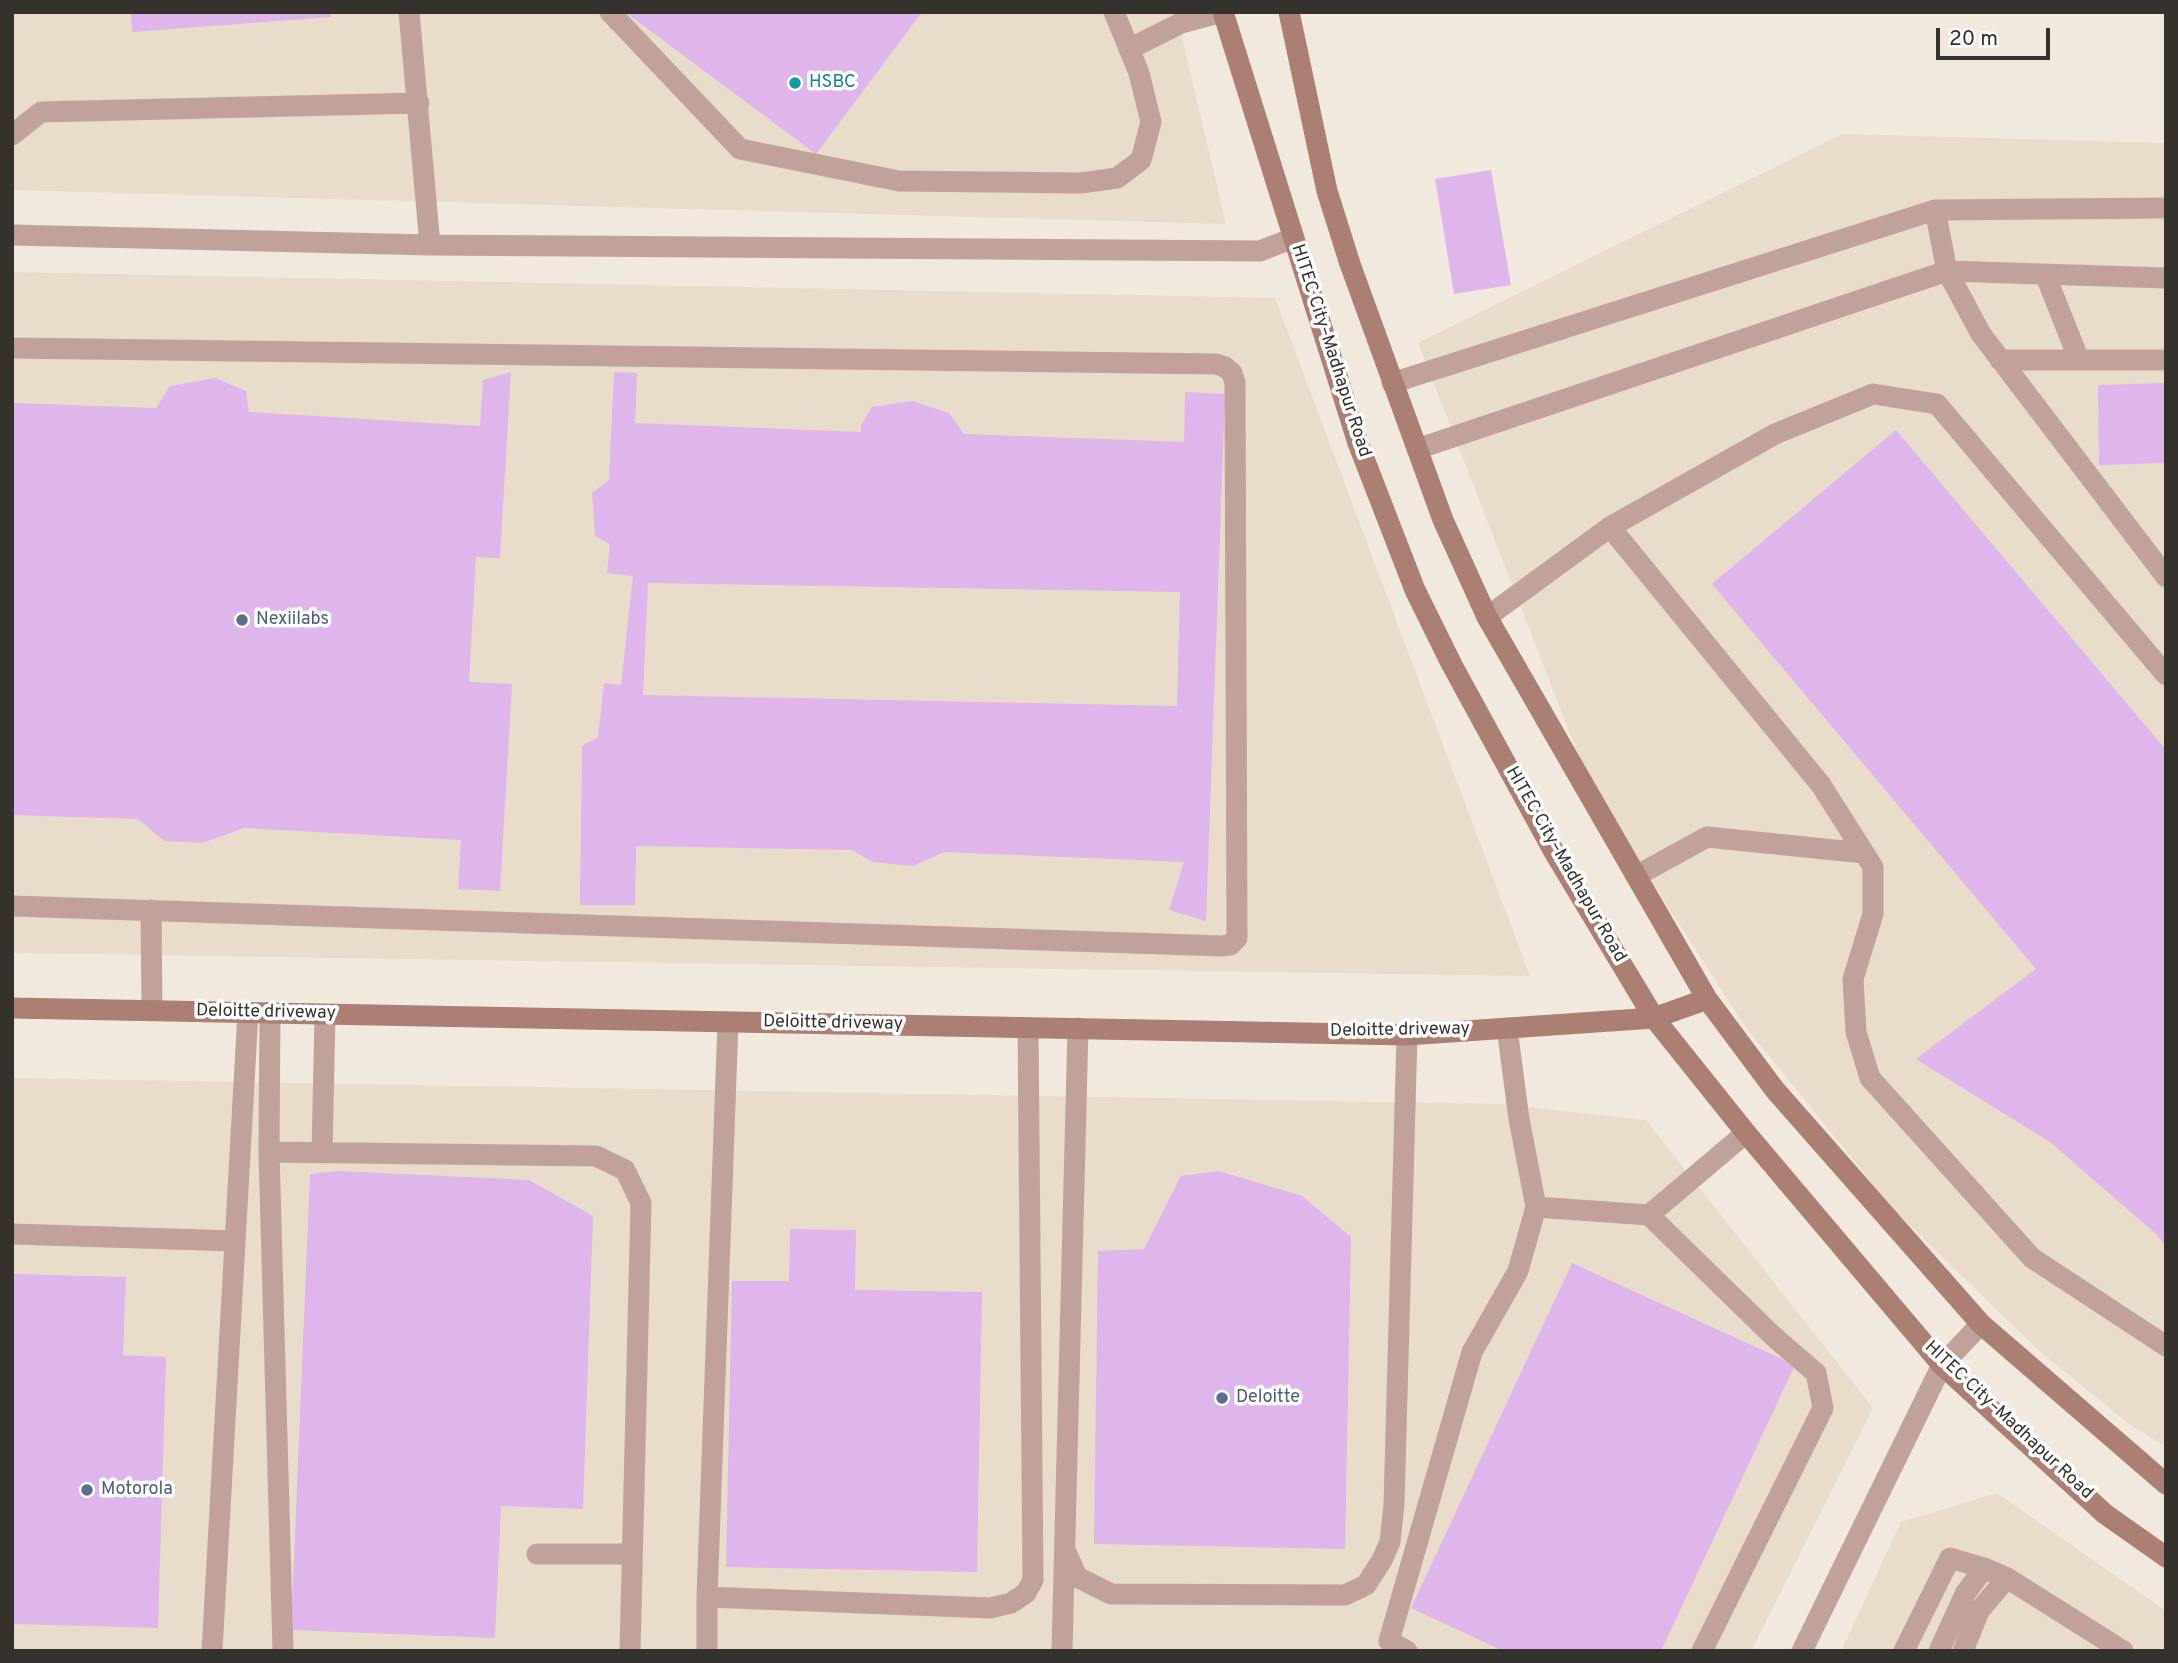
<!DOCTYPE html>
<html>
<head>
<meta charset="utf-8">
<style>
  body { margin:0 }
  #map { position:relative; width:2178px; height:1663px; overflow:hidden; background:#f2e9de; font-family:Overpass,sans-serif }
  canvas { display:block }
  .frame { position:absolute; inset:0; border:14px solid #35322e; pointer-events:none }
  .scale { position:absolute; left:1936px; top:28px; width:114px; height:32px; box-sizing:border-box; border:4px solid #35322e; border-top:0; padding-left:9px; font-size:21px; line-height:24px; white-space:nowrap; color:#35322e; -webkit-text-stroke:5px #fff; paint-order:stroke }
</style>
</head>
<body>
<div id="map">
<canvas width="2178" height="1663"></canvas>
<div class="frame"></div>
<div class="scale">20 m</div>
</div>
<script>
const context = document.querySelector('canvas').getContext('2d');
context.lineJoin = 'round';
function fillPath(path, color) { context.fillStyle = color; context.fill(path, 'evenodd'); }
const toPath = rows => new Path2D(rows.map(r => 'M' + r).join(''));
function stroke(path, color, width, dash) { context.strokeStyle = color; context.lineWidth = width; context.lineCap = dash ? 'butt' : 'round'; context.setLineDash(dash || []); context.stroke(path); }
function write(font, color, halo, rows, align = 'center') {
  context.font = font + ' Overpass,sans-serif'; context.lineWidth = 7; context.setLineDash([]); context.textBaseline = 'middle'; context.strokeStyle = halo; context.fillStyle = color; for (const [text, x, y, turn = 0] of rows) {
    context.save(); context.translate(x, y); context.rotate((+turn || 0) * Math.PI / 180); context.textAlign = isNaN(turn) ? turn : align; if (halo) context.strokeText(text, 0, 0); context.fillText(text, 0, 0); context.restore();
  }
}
fillPath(toPath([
  [12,12,1176,12,1226,224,12,190],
  [1842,134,2166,143,2166,1447,2129,1424,2038,1350,1894,1210,1744,1025,1590,785,1418,343],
  [12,272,1275,298,1530,976,12,953],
  [12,1078,1501,1104,1646,1120,1873,1408,1751,1651,12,1651],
  [1997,1493,2166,1611,2166,1651,1841,1651,1901,1522]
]), '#e9dcca');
fillPath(toPath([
  [131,12,330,12,331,17,132,32],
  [625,12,922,12,816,154],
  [1491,170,1511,285,1454,294,1435,179],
  [511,372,500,558,476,557,469,682,512,684,500,891,458,889,461,840,244,828,202,843,164,841,138,819,12,815,12,403,156,408,170,386,215,378,246,391,249,412,480,426,483,380],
  [614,372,637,373,635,423,861,432,861,425,872,407,912,401,949,413,964,434,1184,442,1185,392,1225,394,1206,921,1169,910,1184,862,944,852,913,866,872,862,852,850,636,846,635,905,580,905,582,746,598,737,604,683,621,685,633,576,607,573,610,544,595,536,592,493,609,480],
  [648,583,1180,592,1177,706,643,695],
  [2166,383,2166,463,2099,465,2098,385],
  [1896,430,2166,750,2166,1246,2156,1234,2050,1142,1916,1059,2036,969,1712,584],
  [340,1171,529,1180,593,1216,583,1509,501,1506,495,1638,291,1630,310,1174],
  [1219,1171,1302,1196,1351,1237,1345,1549,1094,1544,1098,1251,1144,1249,1181,1176],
  [790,1229,856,1230,855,1290,982,1292,977,1572,726,1567,732,1281,789,1281],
  [1572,1263,1795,1365,1661,1651,1503,1651,1411,1608],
  [12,1274,126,1277,123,1355,166,1357,158,1628,12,1624]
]), '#deb6eb');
stroke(toPath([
  [409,12,430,245],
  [610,12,740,149,899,181,1081,183,1117,178,1141,160,1151,122,1139,73,1114,12],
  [1129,49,1181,23,1222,12],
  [12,135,41,112,419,103],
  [1935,210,1947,271,1981,334,2166,577],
  [12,235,430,245,1260,251,1293,238],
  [2045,274,2079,360,2166,360],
  [12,348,1216,364,1225,367,1232,373,1235,383,1237,938,1230,945,1222,946,12,906],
  [2000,360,2079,360],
  [1392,383,1935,210,2166,208],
  [1417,449,1947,271,2166,278],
  [1610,527,1821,785,1873,867,1873,914,1853,979,1856,1032,1870,1078,2032,1258,2166,1346],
  [1487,617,1610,527,1775,434,1873,394,1937,404,2166,675],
  [1636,876,1707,837,1864,853],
  [151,910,152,1010],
  [270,1012,269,1152,283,1651],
  [728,1022,707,1597,990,1608,1011,1603,1026,1593,1033,1580,1028,1028],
  [269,1152,596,1156,625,1170,641,1203,630,1651],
  [322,1152,325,1015],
  [1536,1207,1649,1215,1746,1133],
  [1649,1215,1773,1336,1816,1373,1823,1408,1702,1651],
  [12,1234,235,1241],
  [1066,1552,1077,1577,1111,1594,1345,1595,1366,1585,1382,1560,1390,1542,1394,1504,1407,1035],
  [537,1554,632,1554],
  [212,1651,248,1012],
  [707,1651,707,1597],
  [1062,1651,1078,1028],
  [1407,1651,1389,1641,1472,1352,1518,1271,1536,1207,1519,1119,1507,1028],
  [1904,1651,1950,1558,1984,1568,2007,1578,2123,1651],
  [1939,1651,1965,1594,1984,1568],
  [1963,1651,1979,1611,2007,1578]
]), '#c1a29a', 21);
stroke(toPath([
  [1802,1651,1942,1365,1981,1324]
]), '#c1a29a', 21);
stroke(toPath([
  [1223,12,1358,443,1415,590,1452,665,1553,850,1654,1018,1746,1133,1942,1365,2105,1514,2166,1557],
  [1289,12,1327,191,1350,264,1443,520,1487,617,1707,999,1775,1090,1981,1324,2166,1484],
  [12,1008,1407,1035,1654,1018,1707,999]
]), '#ab7f73', 21);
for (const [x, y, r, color] of [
  [795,83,7,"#0f9aa8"],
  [242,620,7,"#5c6f8a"],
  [1222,1398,7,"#5c6f8a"],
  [87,1490,7,"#5c6f8a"]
]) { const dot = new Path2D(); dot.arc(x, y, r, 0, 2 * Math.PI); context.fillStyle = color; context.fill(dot); stroke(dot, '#fff', 2.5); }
write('18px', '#0d838f', '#fff', [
  ["HSBC",809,83]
], 'left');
write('18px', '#35322e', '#fff', [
  ["HITEC City–Madhapur Road",1330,351,72],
  ["HITEC City–Madhapur Road",1565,865,60],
  ["Deloitte driveway",266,1013,1],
  ["Deloitte driveway",833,1024,1],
  ["Deloitte driveway",1400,1031,-1],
  ["HITEC City–Madhapur Road",2008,1421,43]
]);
write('18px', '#4e5e75', '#fff', [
  ["Nexiilabs",256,620],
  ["Deloitte",1236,1398],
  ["Motorola",101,1490]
], 'left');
</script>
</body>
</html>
